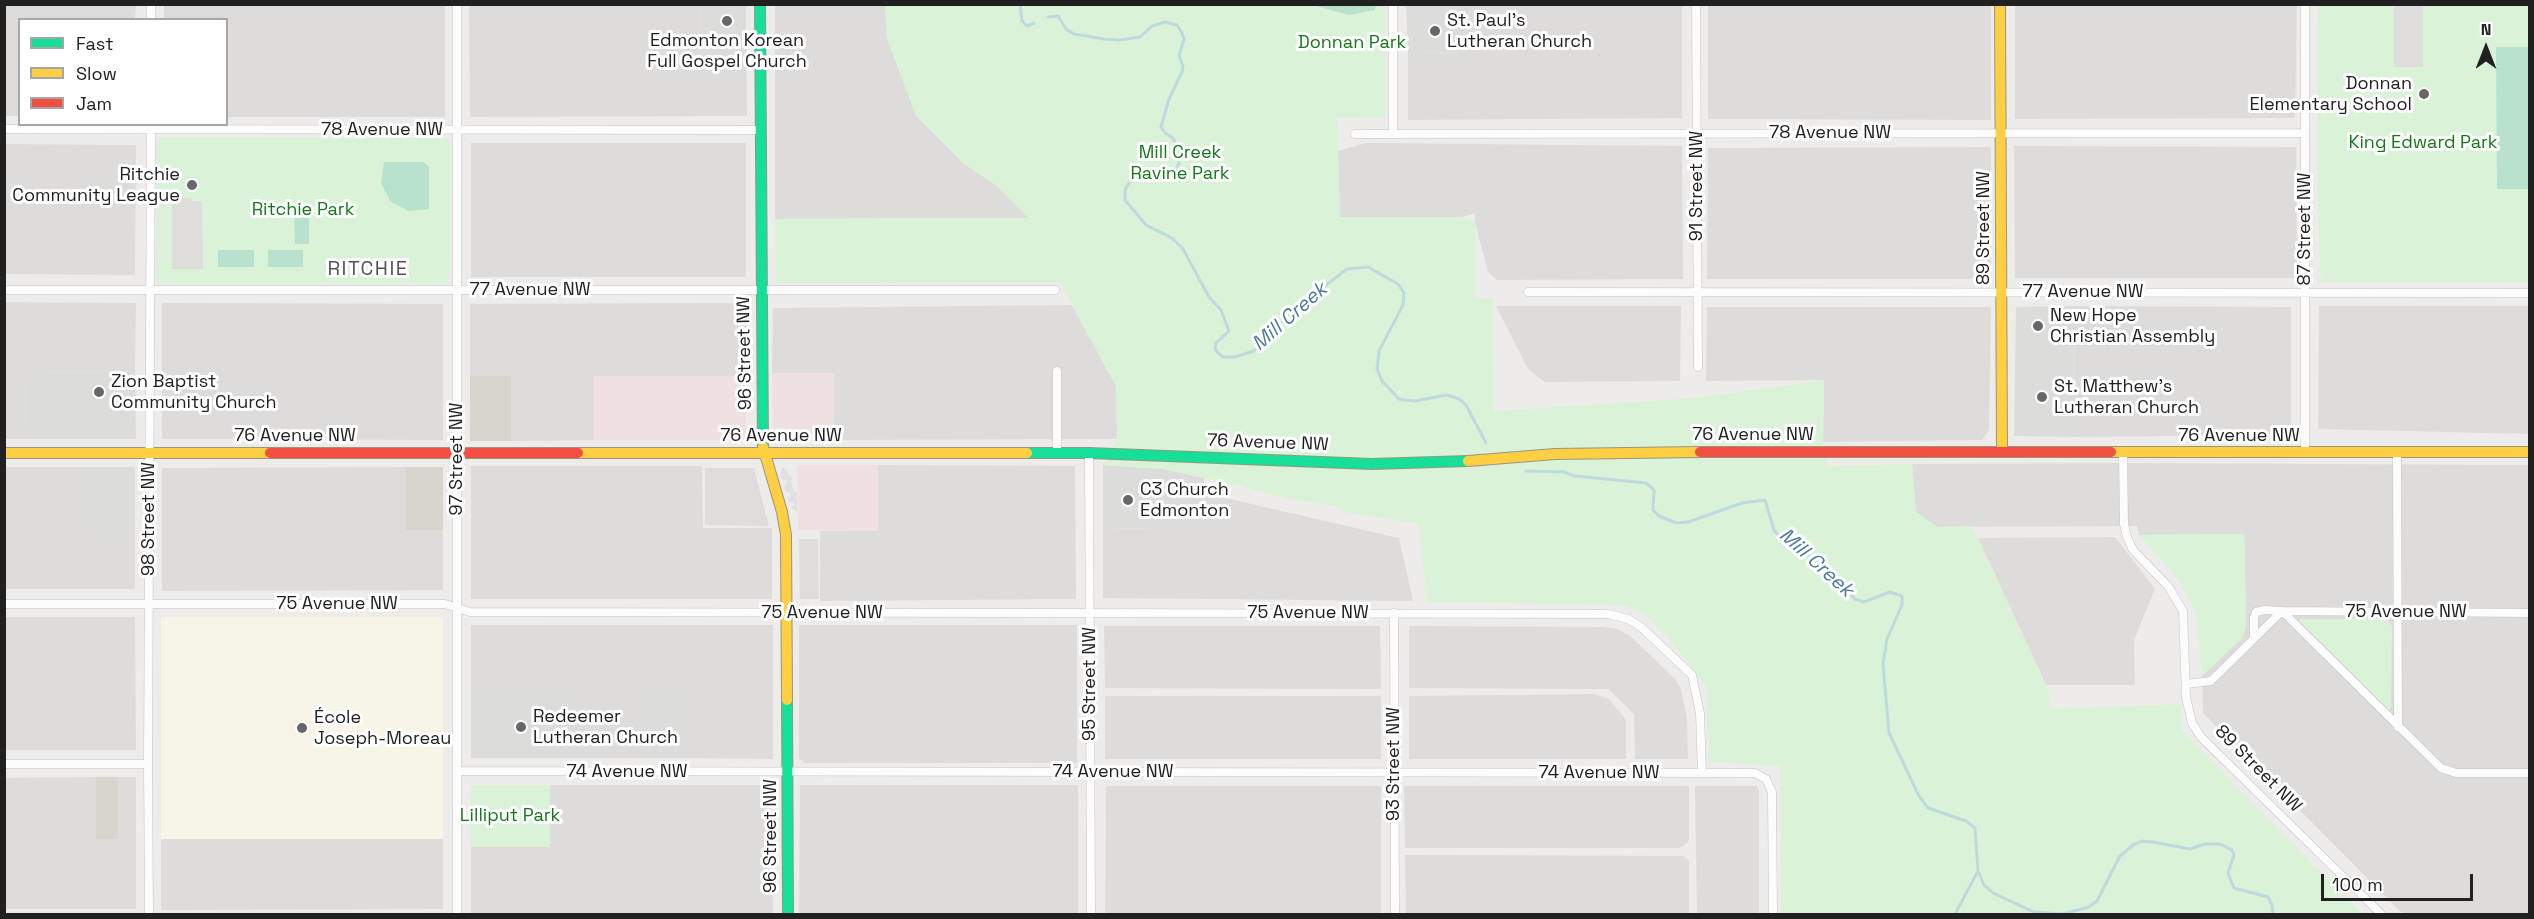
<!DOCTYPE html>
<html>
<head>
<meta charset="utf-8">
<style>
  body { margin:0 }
  #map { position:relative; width:2534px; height:919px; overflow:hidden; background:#eeecea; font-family:"Space Grotesk",sans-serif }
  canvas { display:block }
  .frame { position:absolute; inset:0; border:6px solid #202020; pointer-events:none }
  .legend { position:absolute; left:18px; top:18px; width:210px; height:108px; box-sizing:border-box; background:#fff; border:2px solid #a6a6a6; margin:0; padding:8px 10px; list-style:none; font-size:18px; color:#202020 }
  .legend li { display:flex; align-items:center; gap:12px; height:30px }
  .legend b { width:30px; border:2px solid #a6a6a6 }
  .north { position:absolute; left:2456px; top:18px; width:60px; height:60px; -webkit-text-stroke:4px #fff; paint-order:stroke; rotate:0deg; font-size:16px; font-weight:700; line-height:24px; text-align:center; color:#202020 }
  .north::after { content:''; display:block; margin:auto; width:21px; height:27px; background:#202020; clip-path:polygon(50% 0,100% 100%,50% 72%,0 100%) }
  .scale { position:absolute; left:2321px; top:874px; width:152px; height:27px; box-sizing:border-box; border:3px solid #202020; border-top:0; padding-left:8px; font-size:18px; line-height:21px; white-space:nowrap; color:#202020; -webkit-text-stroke:4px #fff; paint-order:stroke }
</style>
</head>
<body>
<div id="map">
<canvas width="2534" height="919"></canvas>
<div class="frame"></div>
<ul class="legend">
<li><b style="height:8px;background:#16e098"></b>Fast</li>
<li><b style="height:8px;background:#ffcf43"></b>Slow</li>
<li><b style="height:8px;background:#f24e42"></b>Jam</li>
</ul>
<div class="north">N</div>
<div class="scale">100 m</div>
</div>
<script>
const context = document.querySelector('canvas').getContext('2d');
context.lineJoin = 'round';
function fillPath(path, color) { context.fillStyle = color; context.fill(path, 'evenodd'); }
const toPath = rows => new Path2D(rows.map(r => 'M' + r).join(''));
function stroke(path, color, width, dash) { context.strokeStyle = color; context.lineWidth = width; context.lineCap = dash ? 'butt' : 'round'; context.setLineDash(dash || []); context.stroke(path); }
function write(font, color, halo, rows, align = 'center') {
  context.font = font + ' "Space Grotesk",sans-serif'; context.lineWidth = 6; context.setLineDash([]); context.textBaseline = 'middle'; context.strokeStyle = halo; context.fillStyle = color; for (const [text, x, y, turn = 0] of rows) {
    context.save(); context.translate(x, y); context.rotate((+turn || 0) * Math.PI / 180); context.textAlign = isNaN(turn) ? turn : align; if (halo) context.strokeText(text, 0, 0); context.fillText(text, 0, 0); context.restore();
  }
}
fillPath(toPath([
  [5,4,136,5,135,19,20,20,19,116,5,116],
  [775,4,885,5,887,39,963,163,996,185,1029,218,775,219],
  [164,5,445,5,445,117,227,117,226,20,164,19],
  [469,5,699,5,700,47,746,47,747,116,470,117],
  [1470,5,1682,5,1682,118,1408,120,1408,53,1471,52],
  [1708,5,1991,5,1991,120,1708,119],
  [2015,5,2297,5,2295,118,2015,119],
  [471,143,746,143,746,277,471,277],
  [1366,143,1682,146,1683,279,1497,280,1488,272,1475,222,1475,213,1462,217,1340,217,1338,151],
  [5,144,136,145,135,275,5,274],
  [2014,146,2296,147,2297,278,2015,278],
  [1991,147,1991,279,1707,279,1708,148],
  [4,302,136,303,135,372,26,371,25,439,5,439],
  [162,303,443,304,443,440,162,439],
  [746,303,746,376,594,376,594,440,511,441,511,376,470,376,470,304],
  [1072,305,1116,386,1117,439,833,440,834,373,772,373,773,308],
  [1496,306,1681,306,1680,381,1545,382,1528,369],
  [2074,306,2291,307,2291,435,2075,437],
  [2319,306,2529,306,2529,434,2318,429],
  [1707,307,1991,307,1989,430,1982,440,1823,442,1824,380,1706,381],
  [2112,463,2529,465,2529,914,2403,914,2203,713,2202,676,2242,638,2246,624,2244,534,2139,535,2137,526,1937,527,1916,512,1912,464],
  [878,465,1075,466,1076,599,820,601,820,531,878,530],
  [471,466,702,466,703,528,772,528,772,599,471,599],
  [4,467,87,467,87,531,135,532,135,589,5,589],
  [406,467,406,530,443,530,443,590,162,591,162,468],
  [1163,469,1204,478,1204,493,1399,538,1413,601,1103,598,1103,528,1164,529],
  [2115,537,2155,589,2134,640,2135,685,2046,685,1978,538],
  [4,617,135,617,136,750,5,750],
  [471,625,773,625,773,759,695,758,694,695,637,695,637,758,570,758,570,694,471,694],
  [799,625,1077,625,1077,763,804,763,799,758],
  [1104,626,1380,626,1381,689,1105,688],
  [1409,626,1604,627,1617,629,1629,635,1675,679,1681,689,1687,718,1688,759,1635,759,1634,714,1608,689,1409,688],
  [1594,694,1609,699,1626,720,1626,759,1409,759,1409,696],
  [1105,696,1381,696,1381,759,1105,759],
  [96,777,96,839,118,839,118,777,136,777,136,909,5,909,4,778],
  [550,785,771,785,773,914,471,914,471,847,550,847],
  [800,785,1078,785,1078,914,799,914],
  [1106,786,1381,786,1381,914,1105,914],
  [1404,786,1689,786,1689,840,1684,846,1678,848,1405,848],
  [1695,786,1756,786,1759,790,1759,914,1697,914],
  [161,839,443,839,443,909,161,910],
  [1405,855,1684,856,1689,861,1689,914,1406,914]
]), '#dddcdb');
fillPath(toPath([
  [772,373,834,373,833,440,773,440],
  [594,376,746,376,746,440,594,440],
  [797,465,878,465,878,531,798,530]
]), '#efe1e1');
fillPath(toPath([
  [161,617,443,617,443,839,161,839]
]), '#f6f5e7');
fillPath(toPath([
  [699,5,746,5,746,47,700,47],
  [1406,5,1470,5,1471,52,1408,53],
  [2074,306,2075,437,2014,436,2016,307],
  [26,371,135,372,136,439,25,439],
  [1103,465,1163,469,1164,529,1103,528],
  [87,467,135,467,135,532,87,532],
  [471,694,570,694,570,758,471,758],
  [637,695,695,695,695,758,637,758]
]), '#dcdcdb');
fillPath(toPath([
  [470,376,511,376,511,441,470,441],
  [406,467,443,467,443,530,406,530],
  [96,777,118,777,118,839,96,839]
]), '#d7d5cc');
fillPath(toPath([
  [885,5,1385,5,1385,117,1337,118,1340,217,1462,217,1475,222,1475,298,1493,298,1494,411,1696,398,1824,380,1823,442,1828,466,1912,464,1916,512,1937,527,1972,526,2046,685,2052,709,2180,704,2183,732,2362,914,1781,914,1780,766,1708,762,1706,686,1668,637,1649,618,1625,605,1427,602,1418,524,1344,512,1335,506,1288,499,1238,485,1163,469,1103,465,1117,439,1116,386,1060,282,776,283,775,219,1029,218,996,185,963,163,916,116,887,39],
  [2318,5,2529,5,2529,282,2321,282,2317,185],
  [161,137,445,138,451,144,450,280,445,284,162,284,158,282,156,278,156,143],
  [2244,534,2246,609,2245,631,2242,638,2202,676,2196,613,2178,579,2139,535],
  [2300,619,2382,619,2388,621,2392,626,2391,706,2389,710,2299,621],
  [471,785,550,785,550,847,471,847]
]), '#daf2d8');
fillPath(toPath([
  [1312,5,1376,5,1375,10,1349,15],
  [2496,47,2529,47,2529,189,2497,189],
  [384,162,424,162,429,167,429,209,408,211,390,201,381,183],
  [294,217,309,217,309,244,295,244],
  [218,250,254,250,254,267,218,267],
  [268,250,303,250,303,267,268,267]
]), '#b8e2ce');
fillPath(toPath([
  [2394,5,2423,5,2423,67,2394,67],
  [172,198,191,198,192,201,202,201,203,269,172,269],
  [705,468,754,468,769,526,705,525],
  [799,539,818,539,819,599,800,599]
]), '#dedddc');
fillPath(toPath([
  [783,467,792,478,791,481,794,492,797,492,797,512,791,507,794,505,793,502,789,502,788,498,791,493,786,492,784,488,787,481,781,479,780,474]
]), '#e0dfe4');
stroke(toPath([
  [1020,4,1022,21,1027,26,1034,23],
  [1048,17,1058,16,1066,29,1074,34,1104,39,1120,40,1140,37,1152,26,1165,22,1177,25,1182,33,1184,39,1179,56,1183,66,1182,72,1169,99,1161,127,1165,133,1172,137,1178,147,1179,163,1174,174,1160,178,1139,175,1130,181,1125,190,1125,200,1146,225,1172,238,1183,249,1209,297,1221,310,1229,331,1216,343,1215,349,1218,353,1223,357,1235,357,1254,351,1295,309,1347,269,1368,267,1398,284,1404,293,1403,305,1379,351,1377,369,1382,381,1399,399,1404,400,1415,401,1447,395,1459,399,1466,405,1486,443],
  [1526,471,1564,472,1575,476,1646,483,1654,490,1653,510,1659,516,1676,523,1688,522,1742,503,1765,500,1774,530,1778,535,1824,567,1855,599,1864,602,1890,592,1902,596,1902,605,1887,639,1883,664,1889,733,1919,796,1928,808,1966,821,1975,828,1978,871,1984,885,1993,893,2034,912,2062,914,2089,907,2097,901,2120,856,2133,845,2142,841,2153,842,2190,849,2205,844,2220,844,2232,850,2234,855,2228,873,2234,888,2268,897,2272,905,2273,914],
  [1955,914,1978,871]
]), '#bfdadf', 3);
const street = toPath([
  [151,4,151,20],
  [1393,4,1393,134],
  [1696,4,1698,367],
  [2305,4,2305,453],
  [4,129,760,130],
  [1355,134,2304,133],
  [4,290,1055,290],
  [1528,292,2530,293],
  [2397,452,2398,727],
  [1057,453,1057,371],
  [1089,453,1091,914],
  [2123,453,2124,524,2127,537,2133,550,2168,586,2183,611,2186,697,2192,723,2201,737,2381,914],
  [4,604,445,604,470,612,1608,614,1628,619,1641,627,1692,675,1700,713,1702,773],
  [1394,613,1395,914],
  [2254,637,2254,618,2256,612,2265,610,2282,611,2441,768,2456,773,2530,773],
  [2186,684,2211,681,2282,611,2530,613],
  [4,764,148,764],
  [457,771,1755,773,1766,779,1772,792,1773,914],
  [149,914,148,764,151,124],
  [457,914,457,4]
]);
const fast = toPath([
  [760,4,763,447],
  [1027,453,1089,453,1372,464,1468,461],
  [787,700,788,914]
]);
const slow = toPath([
  [2000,4,2002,452],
  [763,447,782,512,786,535,787,700],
  [2111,452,2530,452],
  [4,453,270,453],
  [578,453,1027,453],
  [1468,461,1555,454,1700,452]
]);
const jam = toPath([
  [1700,452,2111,452],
  [270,453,578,453]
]);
stroke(street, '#c5c4c4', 9);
stroke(fast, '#969683', 12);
stroke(slow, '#969683', 12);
stroke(jam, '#969683', 12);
stroke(street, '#fcfcfc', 8);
stroke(fast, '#16e098', 10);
stroke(slow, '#ffcf43', 10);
stroke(jam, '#f24e42', 10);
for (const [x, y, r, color] of [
  [727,21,6,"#686767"],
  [1435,31,6,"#686767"],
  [2424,94,6,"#686767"],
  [192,185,6,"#686767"],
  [2038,326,6,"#686767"],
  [99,392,6,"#686767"],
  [2042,397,6,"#686767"],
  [1128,500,6,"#686767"],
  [521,727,6,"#686767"],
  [302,728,6,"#686767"]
]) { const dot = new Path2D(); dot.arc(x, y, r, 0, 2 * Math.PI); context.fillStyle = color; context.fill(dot); stroke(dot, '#fff', 2); }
write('18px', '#202020', '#fff', [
  ["St. Paul's",1447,21],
  ["Lutheran Church",1447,42],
  ["Edmonton Korean",727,41,"center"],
  ["Full Gospel Church",727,62,"center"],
  ["Donnan",2412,84,"right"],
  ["Elementary School",2412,105,"right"],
  ["Ritchie",180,175,"right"],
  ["Community League",180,196,"right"],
  ["New Hope",2050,316],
  ["Christian Assembly",2050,337],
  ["Zion Baptist",111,382],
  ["Community Church",111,403],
  ["St. Matthew's",2054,387],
  ["Lutheran Church",2054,408],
  ["C3 Church",1140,490],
  ["Edmonton",1140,511],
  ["Redeemer",533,717],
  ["Lutheran Church",533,738],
  ["École",314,718],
  ["Joseph-Moreau",314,739]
], 'left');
write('18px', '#147817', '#fff', [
  ["Donnan Park",1352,43],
  ["King Edward Park",2423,143],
  ["Mill Creek",1180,153],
  ["Ravine Park",1180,174],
  ["Ritchie Park",303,210],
  ["Lilliput Park",510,816]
]);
write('18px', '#202020', '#fff', [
  ["78 Avenue NW",382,130],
  ["78 Avenue NW",1830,133],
  ["91 Street NW",1697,186,-90],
  ["89 Street NW",1984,228,-90],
  ["87 Street NW",2305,229,-90],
  ["77 Avenue NW",530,290],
  ["77 Avenue NW",2083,292],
  ["96 Street NW",745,353,-91],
  ["76 Avenue NW",1753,435],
  ["76 Avenue NW",295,436],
  ["76 Avenue NW",781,436],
  ["76 Avenue NW",2239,436],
  ["76 Avenue NW",1268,443,2],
  ["97 Street NW",457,459,-90],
  ["98 Street NW",149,519,-90],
  ["75 Avenue NW",337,604],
  ["75 Avenue NW",2406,612],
  ["75 Avenue NW",822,613],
  ["75 Avenue NW",1308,613],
  ["95 Street NW",1090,684,-90],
  ["93 Street NW",1394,764,-90],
  ["89 Street NW",2258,769,45],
  ["74 Avenue NW",627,772],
  ["74 Avenue NW",1113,772],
  ["74 Avenue NW",1599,773],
  ["96 Street NW",771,836,-90]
]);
context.letterSpacing = '1.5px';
write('20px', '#535353', '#fff', [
  ["RITCHIE",368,270]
]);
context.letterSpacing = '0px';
write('italic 20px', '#4c789b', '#fff', [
  ["Mill Creek",1290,317,-41],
  ["Mill Creek",1816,563,42]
]);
</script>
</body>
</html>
